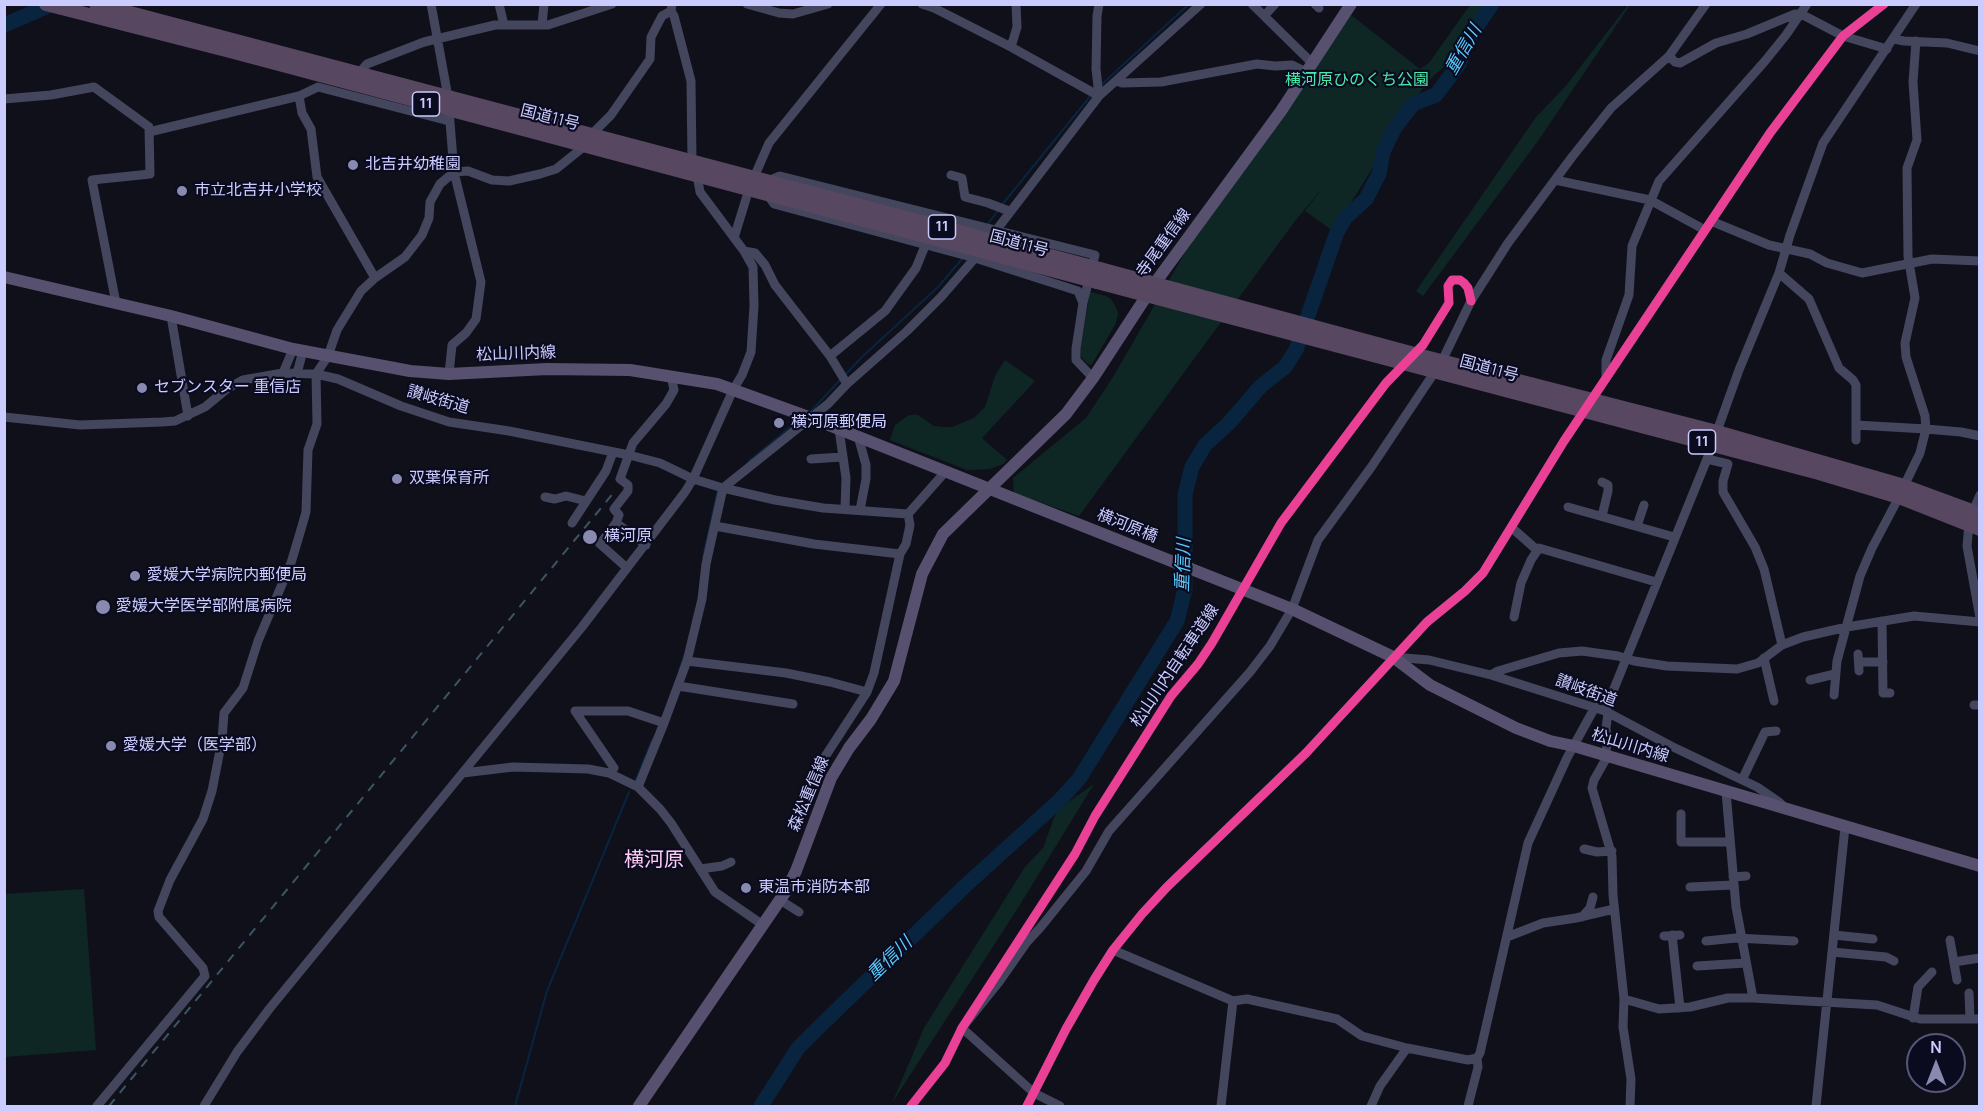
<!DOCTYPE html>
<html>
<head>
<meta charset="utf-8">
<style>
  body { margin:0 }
  #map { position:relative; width:1984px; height:1111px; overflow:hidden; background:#10101b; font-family:Manrope,sans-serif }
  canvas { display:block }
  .frame { position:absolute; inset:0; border:6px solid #caccff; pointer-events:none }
  .north { position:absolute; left:1906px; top:1033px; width:60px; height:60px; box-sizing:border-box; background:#0b0b20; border:2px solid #575879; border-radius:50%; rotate:0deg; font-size:16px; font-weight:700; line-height:24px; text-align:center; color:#caccff }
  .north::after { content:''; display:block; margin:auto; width:21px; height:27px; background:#898aaf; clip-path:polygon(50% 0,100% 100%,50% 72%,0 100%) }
</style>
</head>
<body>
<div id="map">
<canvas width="1984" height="1111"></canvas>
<div class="frame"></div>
<div class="north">N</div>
</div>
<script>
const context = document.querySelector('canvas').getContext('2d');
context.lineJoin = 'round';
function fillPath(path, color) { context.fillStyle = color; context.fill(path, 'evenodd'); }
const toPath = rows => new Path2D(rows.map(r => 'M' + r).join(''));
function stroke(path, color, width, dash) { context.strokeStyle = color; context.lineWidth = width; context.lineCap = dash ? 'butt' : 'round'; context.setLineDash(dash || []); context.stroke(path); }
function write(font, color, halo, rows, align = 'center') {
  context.font = font + ' Manrope,"Noto Sans JP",sans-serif'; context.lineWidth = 4.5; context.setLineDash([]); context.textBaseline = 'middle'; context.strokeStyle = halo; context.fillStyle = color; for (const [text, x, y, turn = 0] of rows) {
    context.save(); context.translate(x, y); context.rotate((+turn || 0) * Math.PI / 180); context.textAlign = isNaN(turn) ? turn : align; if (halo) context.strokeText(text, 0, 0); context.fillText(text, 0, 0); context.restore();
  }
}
fillPath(toPath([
  [1470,5,1484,5,1447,64,1426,83,1333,231,1305,211,1324,186,1295,221,1079,516,1014,493,1013,478,1086,418,1113,377,1190,244,1351,15,1420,69,1429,63],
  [1628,5,1630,5,1538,141,1489,207,1423,296,1416,291,1536,117,1565,87],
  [1090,292,1106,296,1111,299,1117,309,1118,315,1115,325,1092,364,1089,365,1082,358,1080,352],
  [1005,360,1035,381,982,438,1007,460,1003,464,990,469,967,470,890,440,895,425,909,415,918,415,934,426,943,427,952,427,974,418,985,407,995,376],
  [1094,784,1021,903,892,1103,924,1028,1025,867,1043,848,1057,810],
  [84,889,96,1050,5,1057,5,894]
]), '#0e2724');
stroke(toPath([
  [1100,86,1189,4],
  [1001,206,1092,94],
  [987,225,998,211],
  [845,375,863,356,938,287,962,259],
  [810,412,841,379],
  [749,461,800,419],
  [703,557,718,489],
  [679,671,684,656],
  [635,782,652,740],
  [515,1106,547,991,629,792]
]), '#08243f', 2);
stroke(toPath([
  [4,25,53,4],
  [761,1106,798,1048,817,1029,965,886,1060,800,1079,779,1177,621,1185,589,1185,494,1192,467,1205,445,1229,423,1260,387,1285,367,1296,350,1337,232,1345,218,1366,199,1379,174,1383,152,1394,129,1413,104,1436,95,1459,64,1471,35,1492,4]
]), '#08243f', 15);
stroke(toPath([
  [431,4,448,97,454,172,481,282,476,319,466,333,452,345,449,374],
  [499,4,504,25],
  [672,4,671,11,674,16,691,81,692,160],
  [747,4,779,13,793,14,828,4],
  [922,4,934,8,1011,47,1099,96],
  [1252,4,1312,63],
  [1315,4,1319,8],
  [1265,15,1275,4],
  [542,25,544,4],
  [1894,39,1904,41,1947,43,1980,51],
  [1011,47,1017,27,1016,4],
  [1669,56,1675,62,1680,63,1716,43,1747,34,1795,14,1801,14,1843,36,1887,49],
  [359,73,367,64,424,42,495,25,548,25,612,4],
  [1116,81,1122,83,1161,82,1257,64,1275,66,1292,65,1306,72],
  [299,96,302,113,311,129,317,177,375,278],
  [1099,96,1096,69,1097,16,1099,4],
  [4,99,51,95,94,87,149,127,150,174,92,180,116,303],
  [149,132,299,96,318,87,449,121],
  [591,135,611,115,650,59,651,37,662,16,671,11],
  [951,175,962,178,965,197,988,203,1009,211],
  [1555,180,1650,200,1705,230],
  [768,181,780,176,1095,255,1083,303,1076,349,1076,360,1093,378],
  [767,194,774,204,975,258,1078,291,1083,303],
  [1711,221,1769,245,1810,254,1827,263,1862,273,1932,259,1980,261],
  [734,238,749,189,769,143,881,4],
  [744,251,755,253,765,265,775,285,830,356,847,384],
  [1779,273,1809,299,1839,368,1853,380,1856,385,1856,440],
  [171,316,188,416],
  [830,356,885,311,916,268,927,241],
  [283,373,293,349],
  [297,373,303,351],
  [1606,379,1606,360,1629,295,1632,246,1659,181,1765,61,1786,35,1807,4],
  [4,417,80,425,162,422,175,421,205,407,228,388,243,380,283,373,316,374,338,379,401,406,449,422,509,431,629,455,660,463,693,479,723,488,775,500,823,508,908,514],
  [1856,425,1926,429,1925,416,1906,357,1905,343,1915,298,1908,256,1907,168,1917,140,1913,82,1916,41],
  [839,429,846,478,845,509],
  [858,436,866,465,866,479,860,510],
  [811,459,842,457],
  [1707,459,1728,464,1723,481,1723,492,1755,547,1764,569,1782,645],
  [1904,486,1920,453,1926,429,1961,432,1980,436],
  [545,497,555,499,566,496,586,501],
  [1568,507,1674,537],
  [1973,511,1980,495],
  [908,514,946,471],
  [1602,516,1608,491,1608,485,1602,482],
  [572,523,606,471,613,452],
  [616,523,619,515,614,509,628,491,628,485,620,479,633,443,666,404,674,390,671,376],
  [1969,524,1967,546,1980,618],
  [715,526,814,544,900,554],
  [1637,526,1644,505],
  [1512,528,1537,550],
  [627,568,600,544,616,523,646,545],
  [1514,617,1521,583,1531,560,1539,548,1656,582],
  [1882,621,1883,693,1890,693],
  [1858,654,1859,671],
  [1393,657,1429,660,1491,675,1605,711,1671,746,1757,787,1779,802,1784,807],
  [1764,658,1774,701],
  [687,661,786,673,830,682,867,692],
  [1859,662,1883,662],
  [1491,675,1498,671,1559,653,1582,651,1618,656,1634,661,1667,666,1737,669,1758,663,1782,645,1803,637,1847,627,1914,616,1980,622],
  [1810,680,1835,674],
  [678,686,793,704],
  [1834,695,1837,661,1860,576,1872,548,1899,497],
  [1974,705,1980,705],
  [1605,711,1707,459,1739,370,1779,273,1790,235,1823,143,1916,4],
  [1605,756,1607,745,1606,728,1608,713],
  [1607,757,1594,780,1592,788,1612,856,1613,895,1624,999,1623,1027,1631,1079,1630,1106],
  [819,766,867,692,874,673,900,554,906,544,910,525,908,514],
  [463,773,513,767,588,769,609,773,638,787,660,809,671,823,715,892,763,925],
  [609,773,614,768,575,711,628,711,664,723],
  [1742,780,1765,732,1776,731],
  [638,787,664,723,687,661,702,599,706,564,723,488,828,404,847,384,907,331,941,297,975,258,1099,96,1201,4],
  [1726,792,1736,907,1753,998],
  [1681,814,1681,842,1729,842],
  [1584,849,1597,852,1612,851],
  [700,869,722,866,731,862],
  [1733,877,1746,876],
  [1690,887,1733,885],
  [780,900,799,912],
  [1582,917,1590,908,1593,897],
  [1672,935,1680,1008],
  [1834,935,1873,939],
  [1664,936,1680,935],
  [1507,937,1543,923,1576,918,1614,909],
  [1950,940,1957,980],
  [1706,941,1736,938,1794,941],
  [1113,950,1233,1001,1247,999,1337,1019,1362,1036,1407,1048,1468,1060,1477,1058],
  [1832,952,1886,957,1894,961],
  [1954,962,1980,958],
  [1697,966,1746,963],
  [1969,993,1970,1019],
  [1624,999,1659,1009,1690,1007,1728,998,1753,998,1877,1005,1920,1019,1980,1019],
  [1913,1018,1918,987,1932,972],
  [97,1106,205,976,203,968,159,917,158,911,170,880,203,819,212,791,222,740,224,713,243,688,258,641,291,563,302,526,306,512,308,450,317,424,316,374,328,356,337,330,361,291,375,278,405,257,422,235,429,218,430,202,440,184,454,172,468,171,492,180,509,181,540,174,556,169,586,145],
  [204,1106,237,1052,270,1008,582,627,685,492,693,479,733,390,742,375,751,352,754,306,753,267,744,251,700,192,697,175],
  [1027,1106,1066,1029,1094,980,1113,950,1142,914,1167,887,1306,753,1427,622,1465,591,1483,573,1564,441,1770,133,1843,36,1884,4],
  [1060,1106,1034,1093,962,1028,999,982,1027,942,1040,928,1086,871,1109,831,1250,672,1270,646,1292,609,1318,540,1372,466,1442,361,1471,301,1508,243,1572,157,1611,108,1669,56,1706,4],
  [1221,1106,1233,1001],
  [1371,1106,1380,1086,1407,1048],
  [1468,1106,1478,1067,1477,1058,1480,1053,1528,843,1567,758,1595,707],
  [1816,1106,1845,827]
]), '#43465d', 9);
stroke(toPath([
  [4,277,171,316,293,349,410,371,449,374,547,369,630,370,717,384,811,418,1292,609,1393,657,1430,685,1516,728,1550,741,1574,746,1980,866],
  [639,1106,786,891,796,871,831,778,849,748,871,719,894,681,922,574,943,534,1066,414,1093,378,1155,283,1281,111,1351,4]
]), '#57516f', 12);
stroke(toPath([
  [46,4,230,51,782,198],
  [96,4,785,186],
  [1100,269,1429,358,1717,432,1904,486,1980,514],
  [1097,282,1819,473,1899,497,1980,529]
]), '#584761', 14);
stroke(toPath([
  [109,1106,615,491]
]), '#3b5662', 2, [9, 8]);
stroke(toPath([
  [785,186,1100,269],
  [782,198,1097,282]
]), '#584761', 14);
stroke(toPath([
  [911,1106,945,1063,962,1028,1075,854,1095,816,1171,696,1198,664,1212,643,1281,523,1386,383,1423,345,1449,303,1448,286,1452,280,1460,280,1464,283,1468,288,1471,301],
  [1027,1106,1066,1029,1094,980,1113,950,1142,914,1167,887,1306,753,1427,622,1465,591,1483,573,1564,441,1770,133,1843,36,1884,4]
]), '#ea4096', 9);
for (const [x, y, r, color] of [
  [353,165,6,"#898aaf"],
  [182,191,6,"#898aaf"],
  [142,388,6,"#898aaf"],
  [779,423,6,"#898aaf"],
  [397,479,6,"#898aaf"],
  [590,537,8,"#898aaf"],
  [135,576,6,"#898aaf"],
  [103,607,8,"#898aaf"],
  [111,746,6,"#898aaf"],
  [746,888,6,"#898aaf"]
]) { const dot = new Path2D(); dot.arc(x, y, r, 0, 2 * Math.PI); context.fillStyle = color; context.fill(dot); stroke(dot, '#0b0b20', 2); }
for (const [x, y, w] of [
  [426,104,27],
  [942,227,27],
  [1702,442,27]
]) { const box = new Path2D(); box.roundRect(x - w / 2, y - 12, w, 24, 4.5); context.fillStyle = '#0b0b20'; context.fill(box); stroke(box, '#caccff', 1.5); }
write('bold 15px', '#caccff', null, [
  ["11",426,104],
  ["11",942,227],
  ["11",1702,442]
]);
write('16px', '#4de8aa', '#0b0b20', [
  ["横河原ひのくち公園",1357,81]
]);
write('16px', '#caccff', '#0b0b20', [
  ["国道11号",550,118,14],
  ["寺尾重信線",1164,243,-54],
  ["国道11号",1019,244,15],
  ["松山川内線",516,354,-2],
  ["国道11号",1489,369,15],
  ["讃岐街道",438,400,16],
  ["横河原橋",1127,526,22],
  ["松山川内自転車道線",1175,666,-56],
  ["讃岐街道",1586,691,20],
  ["松山川内線",1630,746,17],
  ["森松重信線",809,794,-67]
]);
write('16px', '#caccff', '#0b0b20', [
  ["北吉井幼稚園",365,165],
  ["市立北吉井小学校",194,191],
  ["セブンスター 重信店",154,388],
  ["横河原郵便局",791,423],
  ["双葉保育所",409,479],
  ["横河原",604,537],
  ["愛媛大学病院内郵便局",147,576],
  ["愛媛大学医学部附属病院",116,607],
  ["愛媛大学（医学部）",123,746],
  ["東温市消防本部",758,888]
], 'left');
write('italic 18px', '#58cbff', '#0b0b20', [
  ["重信川",1464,50,-60],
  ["重信川",1184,565,-88],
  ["重信川",890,959,-44]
]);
write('20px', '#ffccf4', '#0b0b20', [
  ["横河原",654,860]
]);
</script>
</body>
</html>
